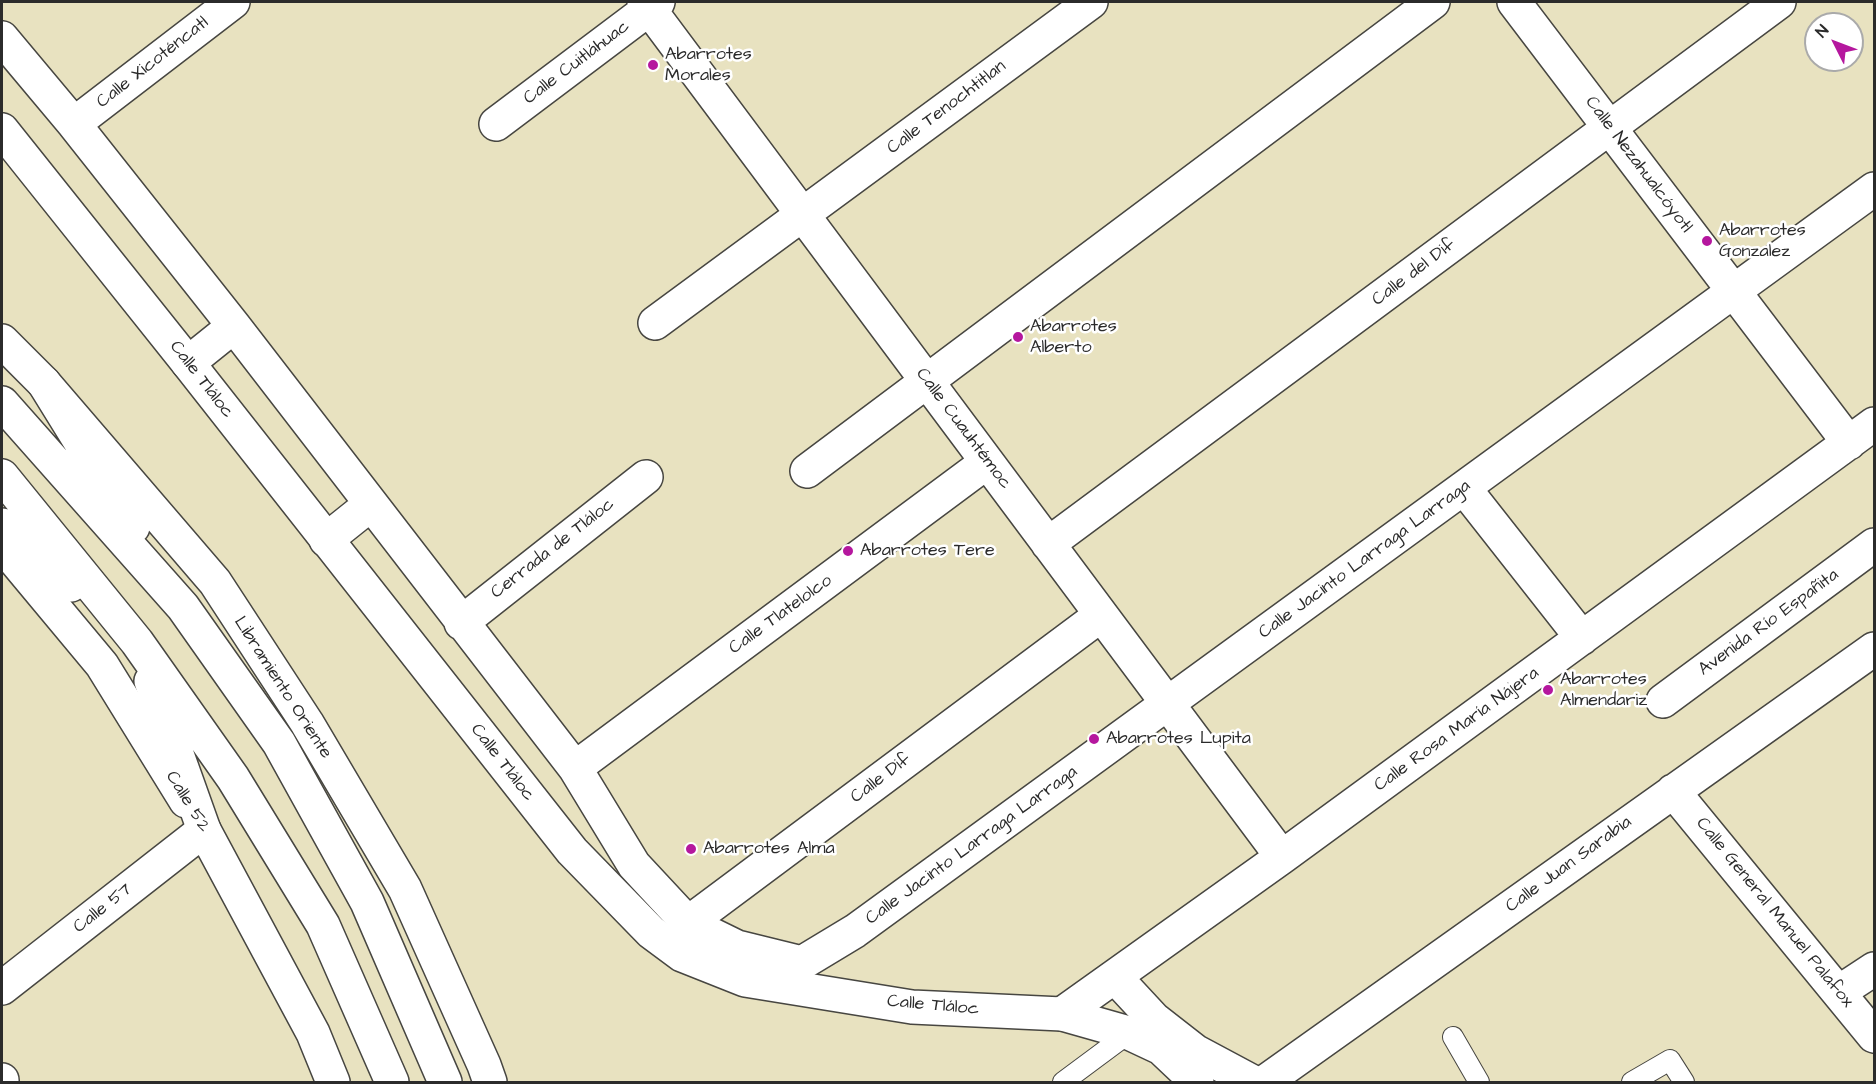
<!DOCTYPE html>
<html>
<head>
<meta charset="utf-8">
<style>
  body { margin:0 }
  #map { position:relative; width:1876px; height:1084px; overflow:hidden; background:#e8e2c0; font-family:"Architects Daughter",sans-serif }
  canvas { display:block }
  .frame { position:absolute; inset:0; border:3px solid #2b2b2b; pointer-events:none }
  .north { position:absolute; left:1804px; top:12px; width:60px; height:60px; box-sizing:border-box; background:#fff; border:2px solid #aaa; border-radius:50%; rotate:312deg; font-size:16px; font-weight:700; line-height:24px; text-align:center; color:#2b2b2b }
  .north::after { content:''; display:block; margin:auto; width:21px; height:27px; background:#b5179e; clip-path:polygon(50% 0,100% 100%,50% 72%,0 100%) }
</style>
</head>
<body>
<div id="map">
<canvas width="1876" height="1084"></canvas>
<div class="frame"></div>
<div class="north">N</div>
</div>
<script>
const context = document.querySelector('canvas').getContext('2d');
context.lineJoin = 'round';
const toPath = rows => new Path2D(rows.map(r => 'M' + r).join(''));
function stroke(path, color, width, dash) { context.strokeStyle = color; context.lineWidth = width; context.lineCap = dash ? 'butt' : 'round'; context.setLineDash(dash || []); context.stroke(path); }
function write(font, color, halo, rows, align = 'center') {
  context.font = font + ' "Architects Daughter",sans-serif'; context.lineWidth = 5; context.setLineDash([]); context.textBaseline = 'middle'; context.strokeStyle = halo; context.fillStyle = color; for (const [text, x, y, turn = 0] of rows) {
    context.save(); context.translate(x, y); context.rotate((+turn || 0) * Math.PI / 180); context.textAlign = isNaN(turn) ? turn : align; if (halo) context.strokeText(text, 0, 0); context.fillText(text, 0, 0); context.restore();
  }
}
const lane = toPath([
  [1453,1037,1479,1082],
  [1063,1082,1129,1033],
  [1632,1082,1670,1060,1684,1082]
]);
const street = toPath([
  [644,2,1282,857],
  [1514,2,1849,443],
  [2,38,74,124,234,326,575,768,634,865,688,923,737,947,802,963,855,931,1874,189],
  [74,124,233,2],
  [496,124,658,2],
  [655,323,1091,2],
  [188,363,234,326],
  [807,471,1433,2],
  [1464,488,1582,638],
  [326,540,371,504],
  [1048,544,1779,2],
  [461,623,646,477],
  [1663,701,1874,545],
  [575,768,987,462],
  [1673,791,1874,1036],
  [685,942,688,923,1101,615],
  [1115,977,1154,1019,1195,1051,1253,1082],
  [2,988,204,830,313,1033,333,1082],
  [1839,992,1874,969],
  [1062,1014,1282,857,1874,424],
  [2,1080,2,1082],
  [1265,1082,1874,649]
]);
const secondary = toPath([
  [2,130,188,363,572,851,651,932,682,955,745,980,912,1007,1062,1014,1129,1033,1161,1048,1197,1082],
  [2,341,44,383,215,582,307,723,405,889,484,1065,490,1082],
  [2,545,102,665,186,801]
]);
const highway = toPath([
  [44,383,133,527],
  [2,403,183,607,279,743,367,902,445,1082],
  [2,476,137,642,233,778,323,925,392,1082],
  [2,525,71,585],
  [151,681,204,830]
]);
stroke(lane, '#474641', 22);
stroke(street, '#474641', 36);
stroke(secondary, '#474641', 36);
stroke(highway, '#474641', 36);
stroke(lane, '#fff', 20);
stroke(street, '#fff', 33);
stroke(secondary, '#fff', 33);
stroke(highway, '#fff', 33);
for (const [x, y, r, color] of [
  [653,65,6,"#b5179e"],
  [1707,241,6,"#b5179e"],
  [1018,337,6,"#b5179e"],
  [848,551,6,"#b5179e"],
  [1548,690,6,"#b5179e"],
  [1094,739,6,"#b5179e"],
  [691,849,6,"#b5179e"]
]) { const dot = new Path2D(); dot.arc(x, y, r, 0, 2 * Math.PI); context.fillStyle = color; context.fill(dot); stroke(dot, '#fff', 2); }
write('18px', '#2b2b2b', '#fff', [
  ["Abarrotes",665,55],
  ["Morales",665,76],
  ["Abarrotes",1719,231],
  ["Gonzalez",1719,252],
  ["Abarrotes",1030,327],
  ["Alberto",1030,348],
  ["Abarrotes Tere",860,551],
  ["Abarrotes",1560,680],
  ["Almendariz",1560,701],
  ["Abarrotes Lupita",1106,739],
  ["Abarrotes Alma",703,849]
], 'left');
write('18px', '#2b2b2b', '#fff', [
  ["Calle Xicoténcatl",153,63,-38],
  ["Calle Cuitláhuac",577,63,-37],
  ["Calle Tenochtitlan",947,108,-37],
  ["Calle Nezahualcóyotl",1638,165,53],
  ["Calle del Dif",1414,273,-37],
  ["Calle Tláloc",201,380,52],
  ["Calle Cuauhtémoc",963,429,53],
  ["Cerrada de Tláloc",553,549,-38],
  ["Calle Jacinto Larraga Larraga",1365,560,-36],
  ["Calle Tlatelolco",781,615,-36],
  ["Avenida Río Españita",1769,623,-36],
  ["Libramiento Oriente",282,688,57],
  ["Calle Rosa María Nájera",1457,730,-36],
  ["Calle Tláloc",502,763,52],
  ["Calle Dif",881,779,-37],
  ["Calle 52",187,802,58],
  ["Calle Jacinto Larraga Larraga",972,846,-36],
  ["Calle Juan Sarabia",1569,865,-36],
  ["Calle 57",103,909,-38],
  ["Calle General Manuel Palafox",1774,913,51],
  ["Calle Tláloc",933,1006,5]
]);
</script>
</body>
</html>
